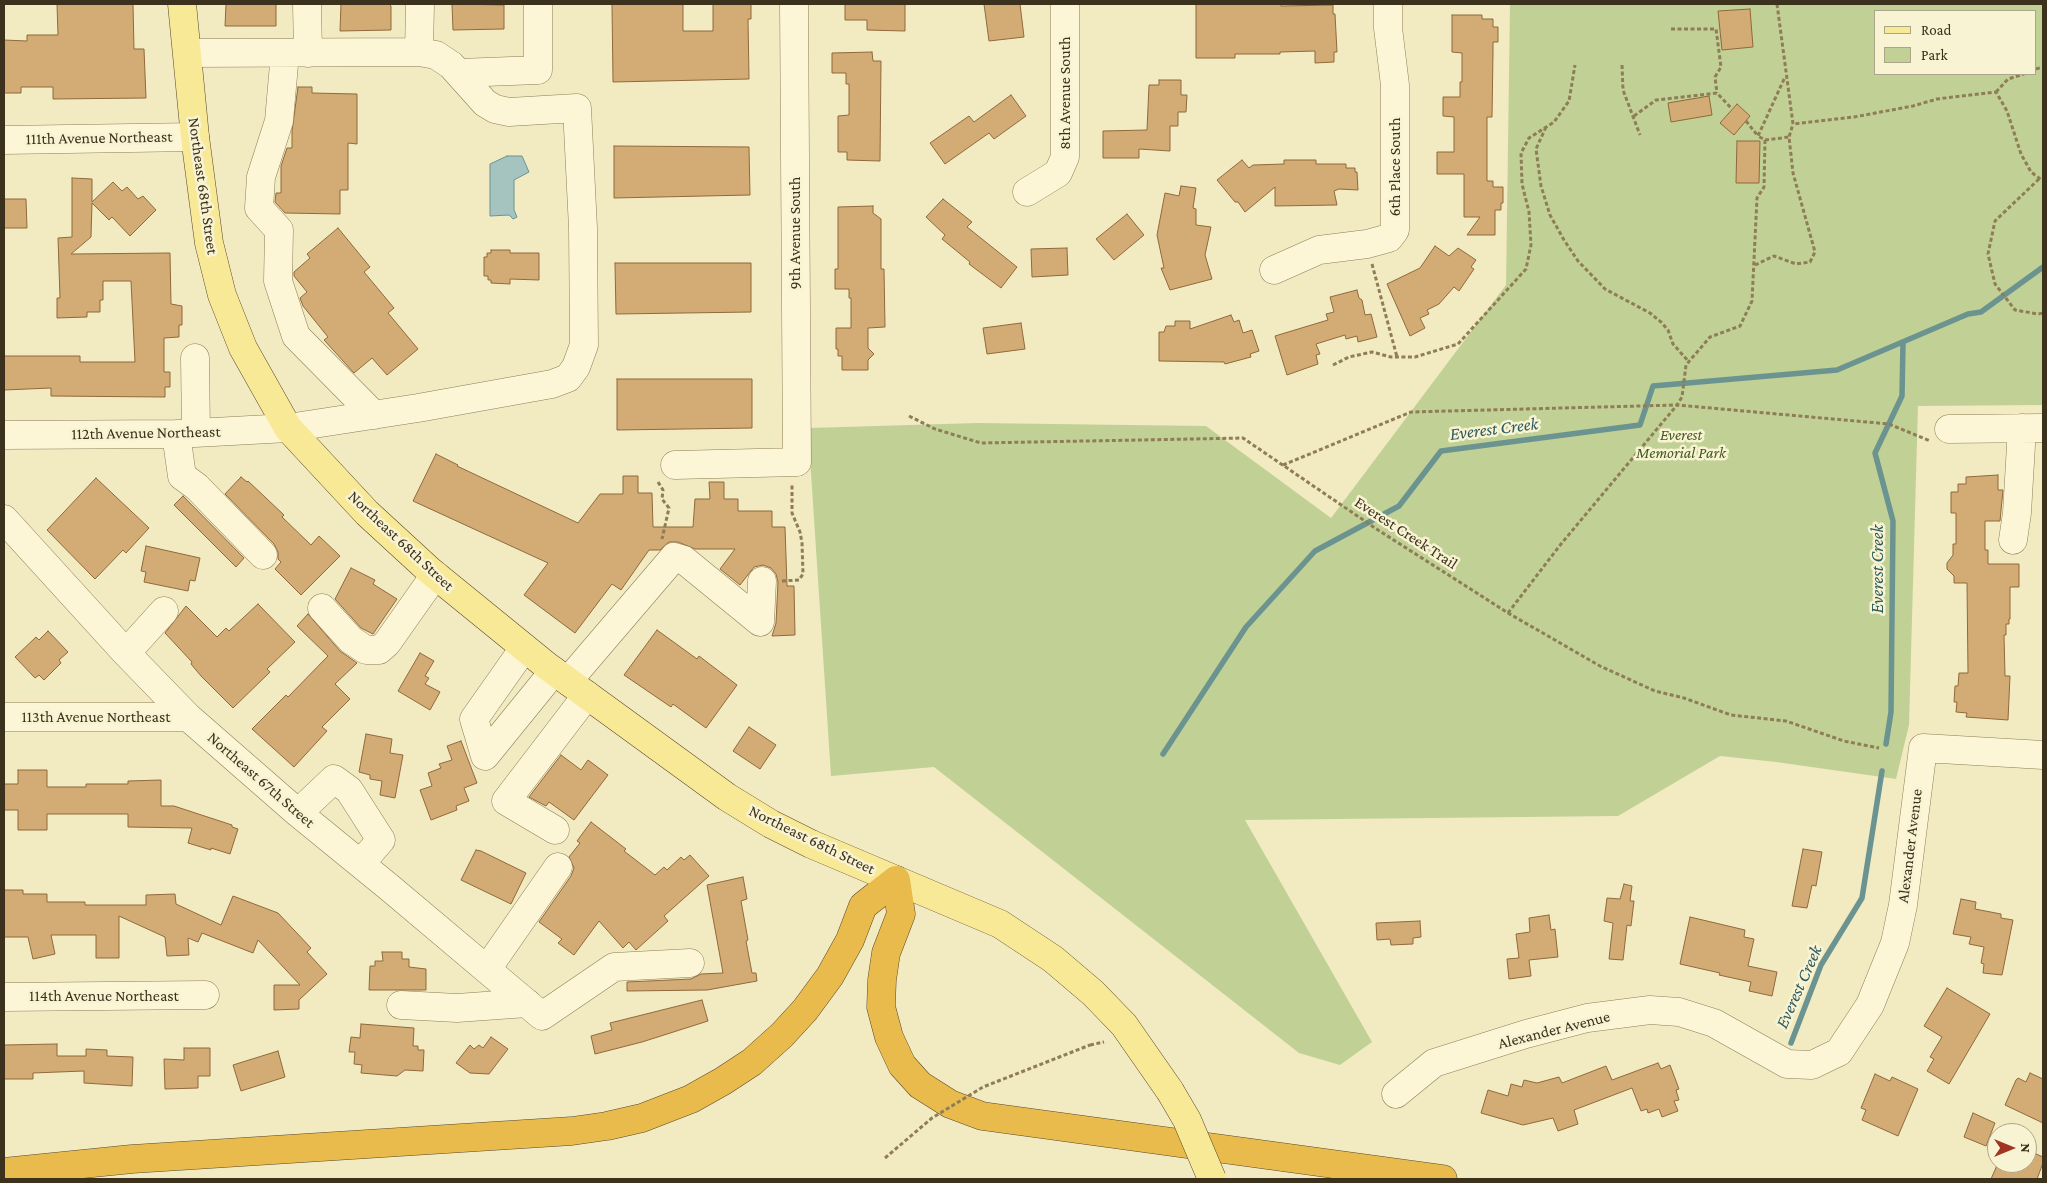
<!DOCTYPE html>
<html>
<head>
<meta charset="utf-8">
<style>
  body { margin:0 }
  #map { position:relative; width:2047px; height:1183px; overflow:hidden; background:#f2ebc2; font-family:"Crimson Pro",serif }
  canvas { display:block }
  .frame { position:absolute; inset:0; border:5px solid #3c311d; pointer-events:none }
  .legend { position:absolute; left:1874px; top:10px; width:162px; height:65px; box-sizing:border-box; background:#f8f3d2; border:1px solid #ada58a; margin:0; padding:6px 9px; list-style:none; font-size:15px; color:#3c311d }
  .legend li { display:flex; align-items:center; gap:10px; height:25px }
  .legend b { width:25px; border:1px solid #ada58a }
  .north { position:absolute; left:1987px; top:1123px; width:50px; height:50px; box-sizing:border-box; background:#f8f3d2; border:1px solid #ada58a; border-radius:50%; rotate:90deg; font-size:14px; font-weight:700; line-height:20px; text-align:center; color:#3c311d }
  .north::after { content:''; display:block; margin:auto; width:18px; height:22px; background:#a23522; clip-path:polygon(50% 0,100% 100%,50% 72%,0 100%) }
</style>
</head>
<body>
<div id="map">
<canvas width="2047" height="1183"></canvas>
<div class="frame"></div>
<ul class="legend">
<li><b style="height:6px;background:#f8e997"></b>Road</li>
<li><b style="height:14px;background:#c1d195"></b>Park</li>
</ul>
<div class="north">N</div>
</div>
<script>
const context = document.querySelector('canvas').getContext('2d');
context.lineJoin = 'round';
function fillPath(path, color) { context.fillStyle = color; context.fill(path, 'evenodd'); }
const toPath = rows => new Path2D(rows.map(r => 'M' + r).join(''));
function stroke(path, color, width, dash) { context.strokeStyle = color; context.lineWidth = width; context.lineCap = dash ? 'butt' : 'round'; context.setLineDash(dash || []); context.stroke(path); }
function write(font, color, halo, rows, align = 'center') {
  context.font = font + ' "Crimson Pro",serif'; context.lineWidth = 5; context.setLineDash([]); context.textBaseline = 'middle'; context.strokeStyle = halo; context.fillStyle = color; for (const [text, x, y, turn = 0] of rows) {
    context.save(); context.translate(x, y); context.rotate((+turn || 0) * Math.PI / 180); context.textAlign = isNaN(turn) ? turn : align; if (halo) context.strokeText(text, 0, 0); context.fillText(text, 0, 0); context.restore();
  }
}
fillPath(toPath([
  [1510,4,2043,4,2043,405,1918,406,1909,725,1896,779,1776,762,1720,756,1618,816,1245,820,1372,1042,1340,1065,1299,1053,934,767,831,776,808,428,978,423,1206,426,1331,518,1506,285],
  [1876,11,2036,11,2036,74,1876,74]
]), '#c1d195');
const water = toPath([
  [507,156,522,156,529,172,514,180,514,210,517,217,513,219,509,215,490,216,490,164,507,156]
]);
fillPath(water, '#a5c4c0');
stroke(water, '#6b9390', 1);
stroke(toPath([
  [1886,744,1891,712,1893,521,1875,453,1902,396,1903,342],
  [1163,754,1246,627,1315,551,1399,506,1441,451,1640,425,1653,386,1837,370,1968,314,1981,312,2043,267],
  [1791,1043,1821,965,1862,898,1882,771]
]), '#6b9390', 5.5);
const building = toPath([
  [57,4,133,4,134,49,144,49,146,98,53,99,53,87,21,87,21,93,4,93,4,40,27,41,27,35,58,35,57,4],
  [226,4,276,4,276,26,225,26,226,4],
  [341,4,389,4,391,6,391,30,340,31,341,4],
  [454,4,504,5,504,29,453,30,452,5,454,4],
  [612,4,683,4,683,31,713,31,713,4,751,4,751,19,748,19,749,79,613,82,612,4],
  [845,4,905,4,905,31,867,30,867,20,845,20,845,4],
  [984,4,1020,4,1024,37,989,41,984,4],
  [1196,4,1281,4,1281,6,1333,5,1333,14,1335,14,1337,52,1334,52,1334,62,1315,63,1315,51,1280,52,1280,54,1235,54,1235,58,1196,58,1196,4],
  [1750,9,1753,47,1722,50,1718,11,1750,9],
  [1452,15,1482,15,1482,19,1493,19,1493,27,1498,27,1498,42,1493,42,1493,52,1492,117,1487,117,1487,181,1493,181,1493,187,1503,187,1503,203,1501,203,1501,210,1495,210,1495,235,1467,235,1480,217,1464,217,1464,174,1437,174,1437,152,1454,152,1454,117,1443,116,1443,97,1460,97,1460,82,1462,82,1462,53,1452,52,1452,15],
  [872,52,873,61,881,61,880,161,847,160,847,152,838,152,838,116,849,115,849,84,846,84,846,73,832,73,832,53,872,52],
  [1159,80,1181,80,1181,95,1187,95,1186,112,1178,112,1178,126,1170,126,1170,151,1139,149,1139,158,1103,158,1103,131,1147,130,1149,85,1159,85,1159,80],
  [298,87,312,87,312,93,357,94,357,144,348,143,348,190,340,190,340,214,285,213,275,202,276,193,281,193,281,166,287,148,292,148,292,131,298,87],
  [1011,95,1026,116,994,139,989,133,945,164,930,143,969,116,974,122,1011,95],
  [1709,96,1712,115,1671,122,1668,103,1709,96],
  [1737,104,1750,116,1734,135,1720,123,1737,104],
  [1737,141,1760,141,1759,183,1736,183,1737,141],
  [614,146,749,147,750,195,614,198,614,146],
  [1242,160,1249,168,1253,165,1284,164,1284,160,1316,160,1316,164,1346,164,1346,168,1355,168,1355,172,1357,172,1358,190,1339,189,1334,191,1337,205,1275,206,1275,187,1245,212,1238,202,1235,202,1217,180,1242,160],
  [72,178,92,179,92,202,113,182,122,191,127,187,138,199,143,196,156,210,130,236,112,217,109,220,92,203,91,237,71,254,170,253,171,304,182,306,182,325,179,325,179,337,164,338,164,372,170,372,170,387,165,387,165,397,51,396,51,388,4,390,4,356,80,356,80,362,135,362,131,281,103,281,103,300,100,300,100,312,87,312,87,317,57,318,57,298,60,298,58,238,72,237,72,178],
  [1181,186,1196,188,1193,208,1196,209,1196,225,1211,227,1205,255,1212,279,1170,290,1161,268,1164,268,1157,235,1165,193,1179,196,1181,186],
  [4,199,26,199,27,228,4,228,4,199],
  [943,199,972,222,967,227,1017,267,1001,288,969,264,970,262,942,239,945,235,926,217,943,199],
  [873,206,873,213,881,219,881,269,884,269,885,327,868,328,868,348,874,354,868,360,868,370,842,370,842,356,838,356,838,349,836,349,836,328,851,328,851,298,849,298,849,289,835,289,835,269,838,269,838,207,873,206],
  [1127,214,1144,235,1114,260,1096,239,1127,214],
  [338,228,370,267,364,272,394,308,388,313,418,349,387,375,372,358,354,373,324,340,328,337,303,306,300,298,307,292,294,276,294,272,310,258,307,254,338,228],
  [1435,246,1449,256,1458,248,1476,260,1471,267,1474,269,1459,291,1454,287,1439,304,1427,310,1429,314,1420,318,1425,328,1410,336,1387,284,1420,268,1435,246],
  [1067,248,1068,275,1032,277,1031,249,1067,248],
  [491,250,510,250,510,253,539,253,539,280,510,279,510,284,491,283,491,280,488,280,488,276,484,276,484,257,487,257,487,253,491,253,491,250],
  [615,263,751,263,751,312,616,314,615,263],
  [1357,290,1359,298,1362,300,1365,315,1371,314,1377,337,1358,342,1357,336,1346,339,1345,335,1316,344,1320,354,1316,355,1318,364,1287,375,1275,336,1328,320,1326,314,1334,312,1330,297,1357,290],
  [1231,315,1234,322,1239,320,1243,333,1252,330,1259,351,1250,354,1251,357,1225,364,1224,362,1159,361,1159,332,1164,332,1166,326,1175,326,1175,321,1190,321,1190,329,1231,315],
  [1021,323,1025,349,987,354,983,328,1021,323],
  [617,379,752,379,752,428,617,430,617,379],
  [436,454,458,465,457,466,578,523,600,494,623,494,623,476,638,476,638,493,652,493,653,527,693,527,695,499,710,499,709,482,724,482,724,499,738,499,738,511,772,511,772,527,785,527,787,586,794,586,795,635,772,636,776,623,778,582,776,574,771,568,763,565,754,567,740,585,720,569,735,549,695,549,678,542,669,542,660,550,649,550,621,590,612,584,575,633,524,595,548,563,413,501,436,454],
  [1998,475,1998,490,2003,490,2000,521,1985,521,1985,550,1988,550,1988,564,2019,564,2019,587,2010,587,2010,619,2009,619,2009,624,2006,624,2006,635,2004,635,2005,676,2010,676,2008,720,1966,717,1967,713,1956,712,1957,702,1954,702,1955,686,1958,686,1959,673,1968,673,1967,583,1954,583,1954,576,1947,569,1947,563,1953,555,1953,544,1956,544,1956,513,1951,513,1951,492,1958,492,1958,484,1966,484,1966,477,1998,475],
  [241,477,247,482,248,481,284,515,282,517,311,545,319,536,340,556,301,595,275,569,281,562,278,559,278,552,274,544,225,494,241,477],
  [96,478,149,528,126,553,123,550,95,579,47,530,96,478],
  [183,496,244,558,236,567,174,505,183,496],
  [146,546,200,558,195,581,190,580,188,591,144,582,146,572,141,571,146,546],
  [351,568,375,580,373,584,397,599,373,634,361,628,335,599,351,568],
  [258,604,295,642,267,669,270,672,233,708,201,676,191,664,192,662,165,633,186,606,217,637,226,628,229,631,258,604],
  [308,614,340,651,357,663,335,684,350,699,322,727,327,731,294,767,252,729,286,695,288,697,328,656,297,626,308,614],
  [657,630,697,659,699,656,737,685,706,728,673,704,671,707,624,675,657,630],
  [48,631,68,652,59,660,61,663,44,680,39,675,35,678,15,657,36,637,39,640,48,631],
  [420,653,434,661,425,676,429,678,425,684,440,692,430,710,398,691,420,653],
  [749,727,776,745,760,769,733,751,749,727],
  [366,734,392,739,390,753,403,755,395,798,380,795,382,781,370,779,370,775,359,772,366,734],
  [461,741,477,783,464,788,469,801,456,806,457,810,431,820,420,790,432,786,428,773,441,768,439,764,452,760,447,746,461,741],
  [561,755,581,770,588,760,608,775,574,820,549,802,546,806,529,797,561,755],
  [18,770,47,770,47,787,86,787,86,784,128,784,128,781,161,780,161,806,174,806,232,825,232,827,238,829,230,854,211,848,211,850,188,843,192,828,128,827,128,814,47,814,47,830,18,830,18,810,4,810,4,784,18,784,18,770],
  [591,822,626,849,624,851,655,875,664,867,667,870,681,857,684,860,690,855,709,876,664,916,668,921,636,950,629,942,623,948,599,921,574,955,558,943,562,939,539,922,571,876,574,868,569,857,580,843,577,841,591,822],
  [1803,849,1822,852,1816,886,1812,885,1807,908,1792,906,1803,849],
  [476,850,481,851,526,873,511,904,461,880,476,850],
  [743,877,747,899,741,901,748,940,746,941,752,973,756,973,757,981,707,990,627,991,627,982,691,979,701,974,723,973,707,885,743,877],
  [1624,884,1632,886,1630,901,1634,901,1631,926,1627,925,1623,960,1609,959,1613,923,1604,921,1607,898,1620,899,1624,884],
  [4,890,23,890,23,894,47,894,47,902,85,902,85,905,146,905,146,895,175,894,176,904,221,925,233,896,278,913,311,948,307,952,327,974,299,1000,299,1009,274,1010,274,985,300,985,258,940,253,953,202,933,198,942,188,938,189,955,167,956,165,937,119,916,119,958,96,958,96,935,51,935,55,954,33,959,28,937,4,937,4,890],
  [1961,899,1976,902,1975,909,2001,914,2001,918,2013,920,2002,975,1983,973,1984,964,1981,963,1984,947,1969,944,1971,937,1953,934,1961,899],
  [1549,915,1551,930,1555,929,1558,957,1529,960,1531,976,1509,979,1507,959,1519,958,1516,934,1530,932,1529,918,1549,915],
  [1690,917,1745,930,1744,937,1754,939,1748,966,1777,972,1772,996,1749,991,1751,982,1719,975,1720,973,1680,964,1690,917],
  [1420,921,1421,937,1413,938,1413,944,1391,945,1390,939,1377,940,1376,923,1420,921],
  [382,952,402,952,402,959,409,959,409,967,426,969,426,990,369,990,370,966,375,966,375,961,383,961,382,952],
  [1947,988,1990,1014,1949,1084,1927,1071,1934,1059,1930,1057,1942,1037,1924,1026,1947,988],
  [702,1000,708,1021,642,1042,595,1054,591,1036,612,1030,610,1023,702,1000],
  [361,1024,414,1028,413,1046,418,1046,418,1050,424,1050,423,1071,405,1070,397,1076,361,1073,362,1065,354,1064,355,1052,349,1052,351,1037,360,1038,361,1024],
  [491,1037,508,1049,489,1074,470,1073,456,1063,470,1045,474,1049,479,1045,483,1048,491,1037],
  [57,1044,57,1056,86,1056,86,1049,107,1050,107,1056,133,1057,132,1086,84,1083,84,1071,33,1073,33,1079,4,1079,4,1045,57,1044],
  [184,1048,210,1048,210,1076,198,1076,198,1088,165,1089,164,1059,184,1060,184,1048],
  [278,1051,285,1077,241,1091,233,1065,278,1051],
  [1658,1063,1661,1069,1670,1065,1679,1089,1676,1090,1679,1100,1674,1101,1678,1111,1662,1117,1659,1109,1648,1113,1647,1109,1641,1111,1632,1088,1574,1110,1578,1124,1558,1131,1553,1118,1523,1125,1481,1113,1488,1090,1508,1096,1511,1084,1522,1087,1524,1080,1537,1083,1559,1077,1562,1083,1606,1066,1612,1080,1658,1063],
  [2030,1073,2043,1079,2043,1123,2005,1105,2016,1080,2018,1078,2026,1082,2030,1073],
  [1875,1074,1890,1081,1892,1077,1918,1089,1898,1136,1862,1120,1866,1110,1861,1108,1875,1074],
  [1973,1113,1995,1123,1986,1146,1964,1137,1973,1113],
  [2027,1150,2043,1157,2043,1163,2037,1179,1991,1179,1998,1163,2027,1163,2027,1150]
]);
fillPath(building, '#d3ab75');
stroke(building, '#8f693b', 1);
const minor = toPath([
  [307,4,308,53],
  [419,52,420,4],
  [285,53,279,121,261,177,259,208,279,230,278,281,296,336,374,415],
  [459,73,538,70,538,4],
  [4,140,195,137],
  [1027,192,1058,173,1065,157,1065,4],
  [1274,270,1319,250,1367,244,1389,238,1395,230,1395,85,1388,28,1388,4],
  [195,358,196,433],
  [1949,429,2043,428],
  [176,434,182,476,197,487,263,555],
  [4,435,176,434,288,428,418,408,552,384,568,378,576,367,584,345,583,228,577,108,509,112,495,109,485,103,451,65,436,55,419,52,188,53],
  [675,465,797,462,794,4],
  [4,519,126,653,188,717,298,813,390,888,542,1016,614,967,690,963],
  [2013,540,2017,513,2022,428],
  [322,608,351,640,366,650,379,650,387,643,435,575],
  [524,648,474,719,485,756,554,671],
  [126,653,164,611],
  [568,681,674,557,684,560,760,622,762,581],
  [4,717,188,717],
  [298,813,334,779,349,790,381,840,361,863],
  [555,830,506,801,587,695],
  [487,969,558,867],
  [4,997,205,995],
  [401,1005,457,1008,527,1003],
  [1396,1094,1434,1063,1526,1034,1587,1018,1650,1010,1679,1012,1714,1023,1787,1064,1812,1065,1839,1052,1870,1005,1895,943,1903,905,1923,748,2043,755]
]);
const major = toPath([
  [182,4,195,137,209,243,222,295,243,348,288,428,367,513,429,570,547,666,727,797,771,824,811,844,1000,924,1053,959,1093,993,1124,1025,1170,1091]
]);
const highway = toPath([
  [4,1172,132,1159,572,1131,607,1126,642,1118,691,1099,723,1081,752,1062,782,1035,805,1010,830,976,850,940,863,906,896,880,901,914,886,953,882,980,881,1007,889,1037,902,1065,920,1085,950,1104,982,1116,1443,1179]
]);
stroke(minor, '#8e7d57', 29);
stroke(major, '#5b492c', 29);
stroke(highway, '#5b492c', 29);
stroke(toPath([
  [1777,4,1793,124,1854,117,1913,106,1937,99,1996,92,2007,111,2021,154,2031,172,2043,181],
  [1671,29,1716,29,1721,67,1715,77,1717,93],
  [1622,65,1623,90,1640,135],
  [2036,69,2043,67],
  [1996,92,2008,79,2024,74],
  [1634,116,1656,100,1717,93,1732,109],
  [1746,121,1758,136,1785,77],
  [1546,127,1536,149,1541,186,1550,215,1564,240,1578,261,1605,289,1650,313,1661,322,1668,330,1673,344,1689,362],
  [1765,140,1789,137],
  [2039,179,1995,221,1988,254,1995,284,2015,310,2038,314,2043,313],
  [1372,264,1397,357],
  [1755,265,1774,256,1796,264,1810,262,1815,252,1793,173,1789,137,1793,124],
  [1333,365,1349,357,1372,352,1391,357,1415,357,1458,344,1526,269,1531,245,1529,212,1522,184,1521,153,1529,138,1554,122,1569,101,1575,65],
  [909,416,935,429,981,443,1243,438,1378,530,1508,613,1600,666,1655,691,1684,698,1731,715,1786,721,1844,741,1879,748],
  [1283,465,1411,412,1677,405,1889,424,1930,441],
  [658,482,663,490,662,499,669,508,662,539],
  [782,581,799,580,803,574,802,543,800,532,792,513,792,483],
  [1508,613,1561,544,1677,405,1682,397,1686,365,1710,337,1740,326,1752,301,1757,198,1764,187,1765,140,1758,136],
  [1090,1045,1104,1042]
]), '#8e7d57', 3, [4, 2.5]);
stroke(minor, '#fcf6d6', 28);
stroke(major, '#f8e997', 28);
stroke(highway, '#e8bb4c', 28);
const majorBridge = toPath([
  [1170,1091,1187,1120,1212,1179]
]);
stroke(majorBridge, '#5b492c', 29, []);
stroke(toPath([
  [885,1158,932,1118,983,1087,1090,1045]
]), '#8e7d57', 3, [4, 2.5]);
stroke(majorBridge, '#f8e997', 28);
write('16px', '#3c311d', '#f8f3d2', [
  ["8th Avenue South",1065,93,-90],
  ["111th Avenue Northeast",99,138,-1],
  ["6th Place South",1395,167,-90],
  ["Northeast 68th Street",203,186,82],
  ["9th Avenue South",795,233,-90],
  ["112th Avenue Northeast",146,433,-1],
  ["Everest Creek Trail",1406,533,33],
  ["Northeast 68th Street",401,541,43],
  ["113th Avenue Northeast",96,717],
  ["Northeast 67th Street",261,780,41],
  ["Northeast 68th Street",812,840,26],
  ["Alexander Avenue",1910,846,-83],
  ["114th Avenue Northeast",104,996],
  ["Alexander Avenue",1554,1030,-14]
]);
write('italic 16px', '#435a22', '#f8f3d2', [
  ["Everest",1681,435],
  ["Memorial Park",1681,453]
]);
write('italic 18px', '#2b595d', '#f8f3d2', [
  ["Everest Creek",1494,429,-7],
  ["Everest Creek",1877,569,-90],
  ["Everest Creek",1799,987,-66]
]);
</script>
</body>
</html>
